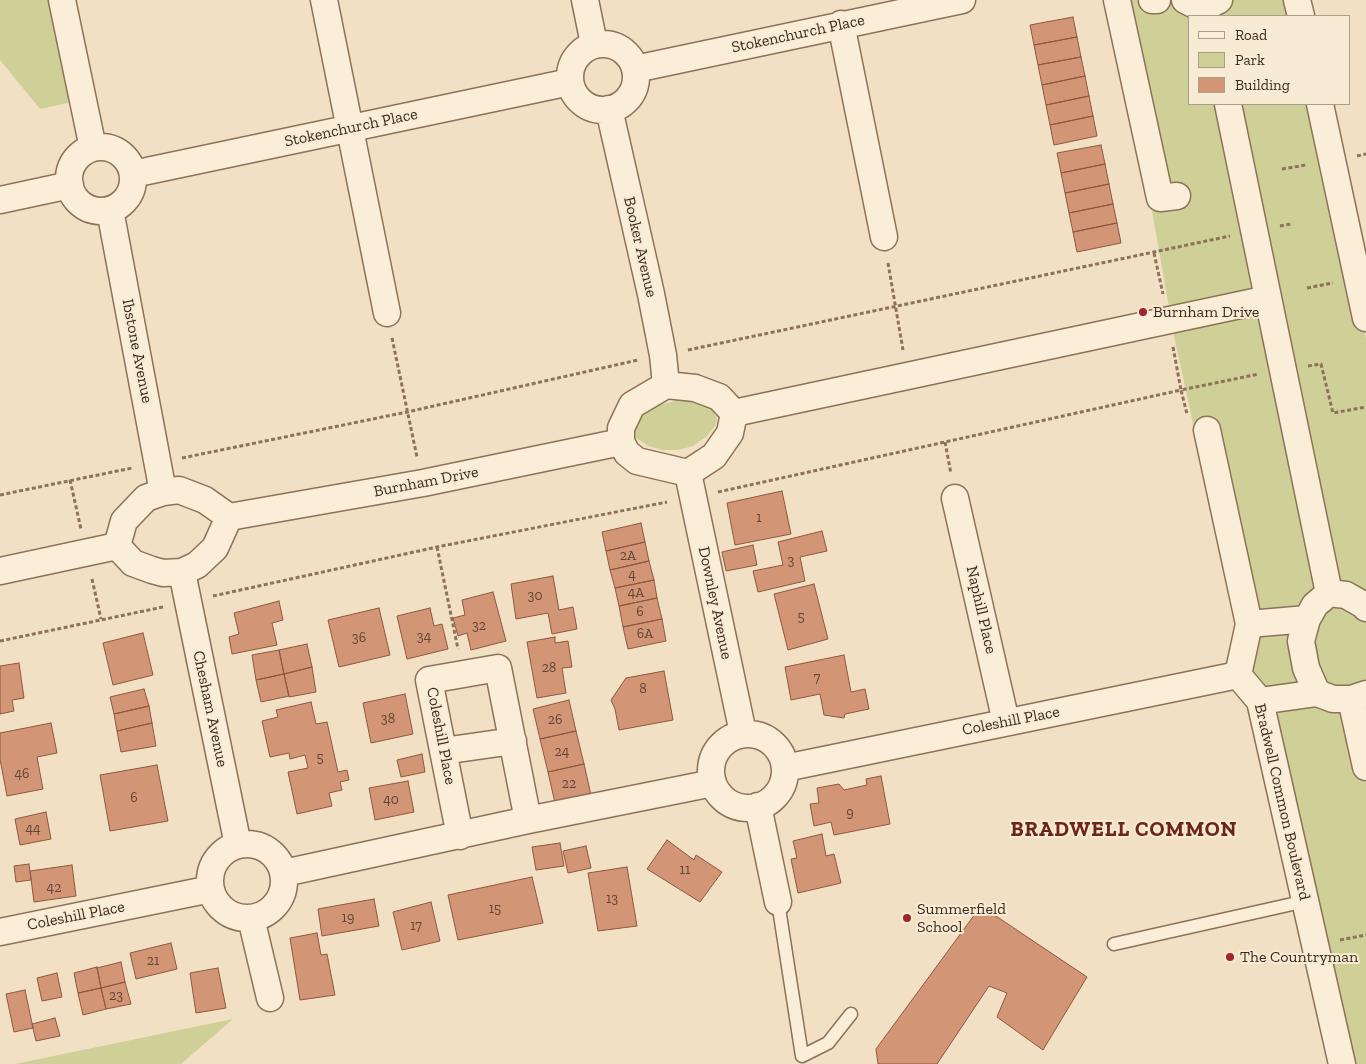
<!DOCTYPE html>
<html>
<head>
<meta charset="utf-8">
<style>
  body { margin:0 }
  #map { position:relative; width:1366px; height:1064px; overflow:hidden; background:#f1e0c4; font-family:"Zilla Slab",serif }
  canvas { display:block }
  .legend { position:absolute; left:1188px; top:15px; width:162px; height:90px; box-sizing:border-box; background:#f8ebd4; border:1px solid #ad9e8b; margin:0; padding:6px 9px; list-style:none; font-size:15px; color:#3c2a1e }
  .legend li { display:flex; align-items:center; gap:10px; height:25px }
  .legend b { width:25px; border:1px solid #ad9e8b }
</style>
</head>
<body>
<div id="map">
<canvas width="1366" height="1064"></canvas>
<ul class="legend">
<li><b style="height:6px;background:#fbeed8"></b>Road</li>
<li><b style="height:14px;background:#ced097"></b>Park</li>
<li><b style="height:14px;background:#d29677"></b>Building</li>
</ul>
</div>
<script>
const context = document.querySelector('canvas').getContext('2d');
context.lineJoin = 'round';
function fillPath(path, color) { context.fillStyle = color; context.fill(path, 'evenodd'); }
const toPath = rows => new Path2D(rows.map(r => 'M' + r).join(''));
function stroke(path, color, width, dash) { context.strokeStyle = color; context.lineWidth = width; context.lineCap = dash ? 'butt' : 'round'; context.setLineDash(dash || []); context.stroke(path); }
function write(font, color, halo, rows, align = 'center') {
  context.font = font + ' "Zilla Slab",serif'; context.lineWidth = 4; context.setLineDash([]); context.textBaseline = 'middle'; context.strokeStyle = halo; context.fillStyle = color; for (const [text, x, y, turn = 0] of rows) {
    context.save(); context.translate(x, y); context.rotate((+turn || 0) * Math.PI / 180); context.textAlign = isNaN(turn) ? turn : align; if (halo) context.strokeText(text, 0, 0); context.fillText(text, 0, 0); context.restore();
  }
}
fillPath(toPath([
  [0,0,53,0,76,101,40,109,0,60],
  [1115,0,1297,0,1300,16,1190,16,1190,104,1318,104,1366,339,1366,1064,1332,1064,1174,336],
  [696,399,710,405,717,418,716,425,707,436,693,446,678,450,663,450,648,446,636,438,635,430,638,422,644,414,656,406,678,400],
  [233,1019,181,1064,15,1064,194,1027]
]), '#ced097');
const building = toPath([
  [1073,17,1077,37,1034,45,1030,25,1073,17],
  [1077,37,1081,57,1038,65,1034,45,1077,37],
  [1081,57,1085,76,1042,85,1038,65,1081,57],
  [1085,76,1089,96,1046,105,1042,85,1085,76],
  [1089,96,1093,116,1050,125,1046,105,1089,96],
  [1093,116,1097,136,1054,145,1050,125,1093,116],
  [1101,145,1105,164,1061,173,1057,153,1101,145],
  [1105,164,1109,184,1065,193,1061,173,1105,164],
  [1109,184,1113,204,1069,213,1065,193,1109,184],
  [1113,204,1117,223,1073,232,1069,213,1113,204],
  [1117,223,1121,243,1077,252,1073,232,1117,223],
  [782,491,791,534,735,545,727,503,782,491],
  [641,523,645,542,606,551,602,532,641,523],
  [822,531,827,551,800,557,805,581,758,592,753,571,783,565,778,542,822,531],
  [645,542,649,561,610,570,606,551,645,542],
  [753,545,757,565,726,571,722,552,753,545],
  [649,561,654,580,615,588,610,570,649,561],
  [553,576,559,610,573,607,577,629,552,634,548,613,516,619,511,584,553,576],
  [654,580,657,598,619,606,615,588,654,580],
  [814,584,828,639,788,650,774,594,814,584],
  [493,592,506,641,471,650,467,633,458,636,453,618,465,615,462,600,493,592],
  [657,598,662,619,623,627,619,606,657,598],
  [279,601,283,620,272,623,277,645,232,654,229,637,239,634,234,613,279,601],
  [379,608,390,655,339,667,328,620,379,608],
  [430,608,434,626,442,624,448,649,407,659,397,616,430,608],
  [662,619,666,641,628,649,623,627,662,619],
  [143,633,153,675,113,685,103,643,143,633],
  [555,637,555,643,568,641,572,667,562,668,566,693,537,698,527,642,555,637],
  [307,644,312,667,284,674,279,650,307,644],
  [279,650,284,674,256,680,252,655,279,650],
  [844,655,851,692,865,689,869,709,845,714,844,718,824,715,820,694,791,700,785,667,844,655],
  [19,663,24,698,12,700,14,711,0,714,0,666,19,663],
  [312,667,316,692,289,697,284,674,312,667],
  [664,671,673,720,619,730,615,709,611,700,626,678,664,671],
  [284,674,289,696,261,702,256,680,284,674],
  [144,689,149,706,114,714,110,697,144,689],
  [405,694,413,734,371,743,363,703,405,694],
  [569,700,576,731,540,739,533,709,569,700],
  [311,702,316,724,327,722,338,772,347,770,349,780,340,782,342,790,329,793,332,806,297,814,288,772,308,768,305,755,290,759,289,753,270,757,262,721,278,717,276,710,311,702],
  [149,706,152,723,117,731,114,714,149,706],
  [51,723,57,753,37,757,43,789,7,796,0,759,0,733,51,723],
  [152,723,156,746,121,752,117,731,152,723],
  [576,731,584,764,548,772,540,739,576,731],
  [422,754,425,772,401,777,397,760,422,754],
  [584,764,591,795,555,803,548,772,584,764],
  [157,765,168,821,110,831,100,775,157,765],
  [881,776,890,824,834,835,831,822,814,826,810,804,819,803,817,788,839,784,844,790,867,785,866,779,881,776],
  [408,781,414,812,375,820,369,788,408,781],
  [46,812,51,839,20,845,15,819,46,812],
  [822,834,826,856,834,854,841,883,798,893,791,859,797,858,793,841,822,834],
  [667,840,694,860,696,855,722,872,700,902,647,869,667,840],
  [560,843,564,866,536,870,532,847,560,843],
  [586,846,591,868,568,873,563,851,586,846],
  [29,864,31,880,16,882,14,866,29,864],
  [72,865,76,896,34,902,30,871,72,865],
  [627,867,637,926,598,931,588,873,627,867],
  [532,877,543,923,458,940,448,895,532,877],
  [374,899,379,926,322,936,318,909,374,899],
  [431,902,440,941,402,950,393,912,431,902],
  [981,906,1087,977,1043,1050,997,1017,1007,993,989,986,937,1064,878,1064,876,1049,981,906],
  [317,933,321,955,327,954,335,995,300,1000,290,938,317,933],
  [171,943,177,969,136,979,130,953,171,943],
  [121,962,125,982,101,988,97,968,121,962],
  [97,967,101,988,78,993,74,973,97,967],
  [218,968,226,1008,196,1013,190,973,218,968],
  [57,973,62,997,42,1001,37,978,57,973],
  [125,982,131,1004,106,1009,101,988,125,982],
  [101,988,106,1009,83,1015,78,993,101,988],
  [25,990,33,1028,14,1032,6,994,25,990],
  [55,1018,60,1036,36,1041,32,1024,55,1018]
]);
fillPath(building, '#d29677');
stroke(building, '#8e573d', 1);
const service = toPath([
  [778,902,802,1056,828,1043,851,1014],
  [1114,944,1306,901]
]);
const minor = toPath([
  [62,0,93,148],
  [324,0,387,313],
  [585,0,594,44],
  [1117,0,1160,198,1177,196],
  [1152,0,1157,0],
  [1185,0,1197,6,1207,6,1219,0],
  [1297,0,1301,16],
  [841,24,884,237],
  '570 77a33 33 0 1 1 66 0a33 33 0 1 1-66 0Z',
  [635,69,962,0],
  [1228,104,1329,593],
  [1320,104,1366,318],
  [609,109,651,294,663,355,666,385],
  '69 179a32 32 0 1 1 64 0a32 32 0 1 1-64 0Z',
  [133,174,570,82],
  [0,200,70,185],
  [110,210,163,492],
  [666,385,695,388,719,397,734,413,730,433,714,456,688,473,637,461,627,453,621,442,621,428,632,405,666,385],
  [734,413,1268,299],
  [1207,430,1249,624,1238,675],
  [688,473,743,733],
  [179,490,205,500,229,517,215,548,197,565,182,572,163,573,152,570,133,563,117,546,124,521,146,498,163,492,179,490],
  [955,498,1006,722],
  [229,517,423,483,621,442],
  [0,571,117,546],
  [182,572,238,845],
  [1366,608,1365,606,1346,595,1329,593,1315,605,1307,619,1301,641,1306,668,1317,693,1333,699,1351,699,1366,694],
  [1249,624,1307,619],
  [1238,675,1260,701,1342,1064],
  [1351,699,1366,767],
  [1260,701,1317,693],
  '711 771a37 37 0 1 1 74 0a37 37 0 1 1-74 0Z',
  [443,751,513,741],
  [785,768,1238,675],
  [758,806,778,902],
  [460,836,429,680,498,668,528,820],
  '210 881a37 37 0 1 1 74 0a37 37 0 1 1-74 0Z',
  [284,873,528,820,713,783],
  [251,918,270,998],
  [0,932,211,889]
]);
stroke(service, '#8d7159', 15);
stroke(minor, '#8d7159', 29);
stroke(toPath([
  [1357,156,1366,154],
  [1282,169,1306,165],
  [1280,226,1291,224],
  [1154,253,1163,294],
  [888,263,903,350],
  [1307,288,1333,283],
  [392,338,417,457],
  [1173,347,1181,390,1259,374],
  [688,350,1230,236],
  [1308,366,1321,364,1333,413,1366,407],
  [945,442,951,474],
  [182,458,407,412,638,360],
  [70,480,81,529],
  [718,492,1181,390,1187,414],
  [0,495,132,468],
  [437,547,458,649],
  [92,579,101,619],
  [213,596,437,547,667,502],
  [0,641,163,607],
  [1340,940,1366,935]
]), '#8d7159', 3, [4, 2.5]);
stroke(service, '#fbeed8', 12);
stroke(minor, '#fbeed8', 26);
for (const [x, y, r, color] of [
  [1143,312,5,"#a1242f"],
  [907,918,5,"#a1242f"],
  [1230,957,5,"#a1242f"]
]) { const dot = new Path2D(); dot.arc(x, y, r, 0, 2 * Math.PI); context.fillStyle = color; context.fill(dot); stroke(dot, '#f8ebd4', 2); }
write('14px', '#624534', null, [
  ["1",759,518],
  ["2A",628,556],
  ["3",791,561],
  ["4",632,575],
  ["4A",636,593],
  ["30",535,596],
  ["6",640,612],
  ["5",801,617],
  ["32",479,626],
  ["6A",645,634],
  ["34",424,637],
  ["36",359,638],
  ["28",549,668],
  ["7",817,678],
  ["8",643,689],
  ["38",388,719],
  ["26",555,720],
  ["24",562,752],
  ["5",320,758],
  ["46",22,774],
  ["22",569,784],
  ["6",134,798],
  ["40",391,800],
  ["9",850,813],
  ["44",33,829],
  ["11",685,870],
  ["42",54,888],
  ["13",612,899],
  ["15",495,909],
  ["19",348,918],
  ["17",416,926],
  ["21",153,961],
  ["23",116,996]
]);
write('16px', '#3c2a1e', '#f8ebd4', [
  ["Stokenchurch Place",798,34,-12],
  ["Stokenchurch Place",351,128,-12],
  ["Booker Avenue",640,247,77],
  ["Ibstone Avenue",137,351,79],
  ["Burnham Drive",426,482,-11],
  ["Downley Avenue",715,603,78],
  ["Naphill Place",981,610,77],
  ["Chesham Avenue",210,709,78],
  ["Coleshill Place",1011,721,-11],
  ["Coleshill Place",441,736,79],
  ["Bradwell Common Boulevard",1282,802,77],
  ["Coleshill Place",76,916,-11]
]);
write('16px', '#3c2a1e', '#f8ebd4', [
  ["Burnham Drive",1153,312],
  ["Summerfield",917,909],
  ["School",917,927],
  ["The Countryman",1240,957]
], 'left');
context.letterSpacing = '1px';
write('bold 21px', '#6c251a', '#f8ebd4', [
  ["BRADWELL COMMON",1124,830]
]);
context.letterSpacing = '0px';
</script>
</body>
</html>
